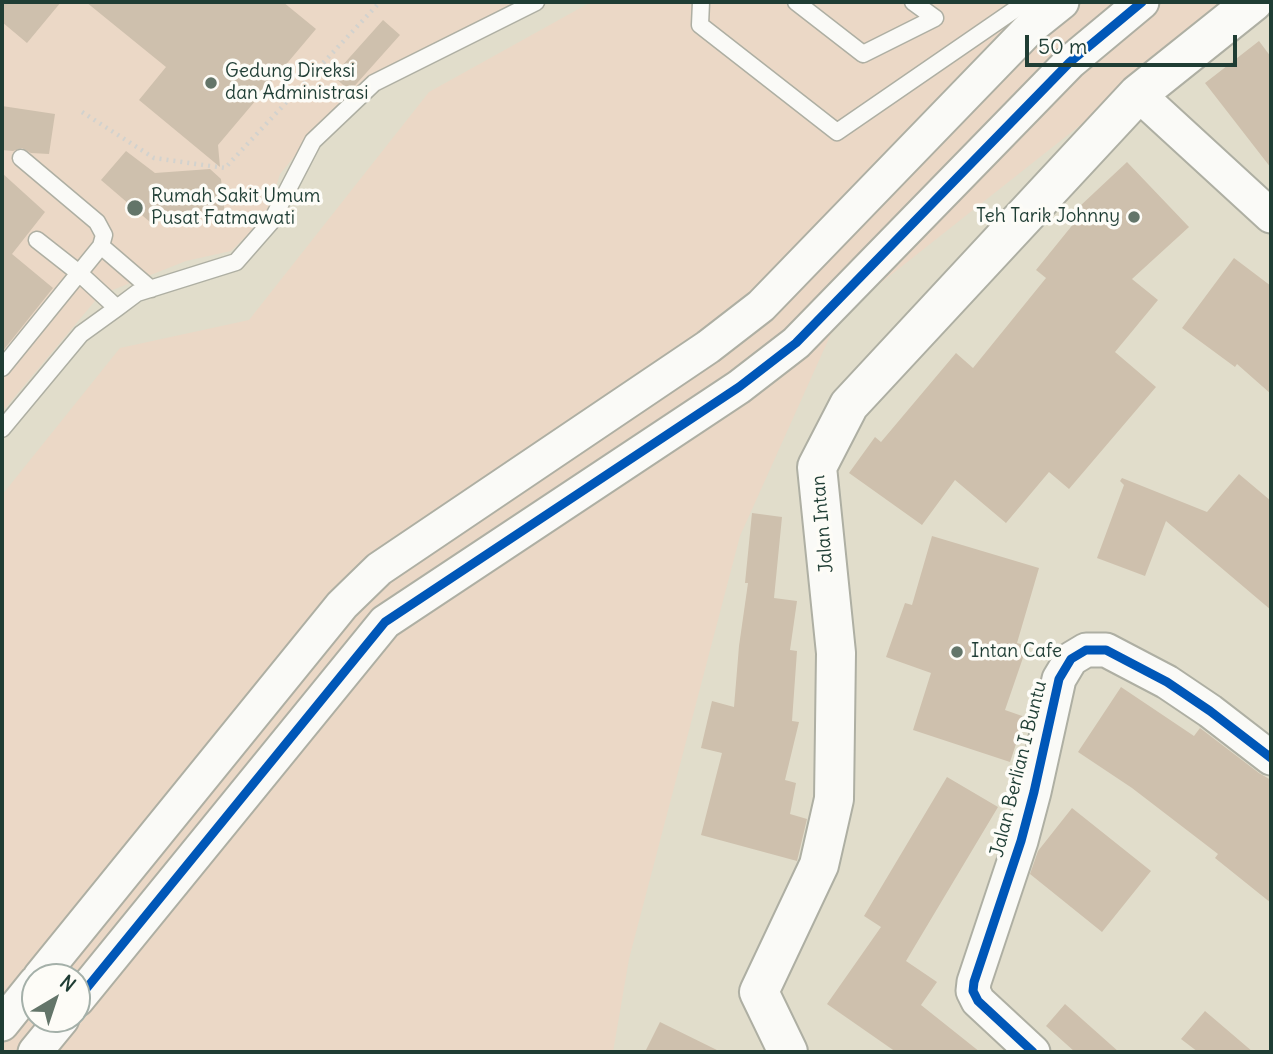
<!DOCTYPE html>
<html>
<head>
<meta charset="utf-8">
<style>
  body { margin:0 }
  #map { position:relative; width:1273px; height:1054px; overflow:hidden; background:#e1ddcb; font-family:Delius,sans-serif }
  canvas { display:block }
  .frame { position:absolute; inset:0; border:4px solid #1f3d34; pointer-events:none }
  .north { position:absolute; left:21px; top:963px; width:70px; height:70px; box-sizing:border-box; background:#fdfcf7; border:2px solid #a4b0a9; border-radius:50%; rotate:39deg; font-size:19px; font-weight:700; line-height:28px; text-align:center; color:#1f3d34 }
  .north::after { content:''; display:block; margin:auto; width:24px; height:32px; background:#637569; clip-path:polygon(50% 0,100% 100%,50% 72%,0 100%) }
  .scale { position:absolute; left:1025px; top:35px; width:212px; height:32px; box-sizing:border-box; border:4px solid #1f3d34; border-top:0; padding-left:9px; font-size:21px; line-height:24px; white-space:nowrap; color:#1f3d34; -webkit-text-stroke:5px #fdfcf7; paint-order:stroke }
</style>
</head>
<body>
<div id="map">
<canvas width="1273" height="1054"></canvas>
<div class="frame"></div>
<div class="north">N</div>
<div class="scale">50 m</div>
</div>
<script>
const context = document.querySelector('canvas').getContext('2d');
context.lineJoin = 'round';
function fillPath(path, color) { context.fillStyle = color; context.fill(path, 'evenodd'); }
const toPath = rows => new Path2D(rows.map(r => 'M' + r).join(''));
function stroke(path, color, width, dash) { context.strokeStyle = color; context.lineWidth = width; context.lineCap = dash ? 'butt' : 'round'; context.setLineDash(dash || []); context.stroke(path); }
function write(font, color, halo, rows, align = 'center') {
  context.font = font + ' Delius,sans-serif'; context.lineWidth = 7; context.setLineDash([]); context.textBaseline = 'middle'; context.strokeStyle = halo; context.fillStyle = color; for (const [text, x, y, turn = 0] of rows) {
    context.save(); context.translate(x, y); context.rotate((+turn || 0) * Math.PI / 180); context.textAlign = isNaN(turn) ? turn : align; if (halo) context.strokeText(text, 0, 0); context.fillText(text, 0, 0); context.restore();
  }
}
fillPath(toPath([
  [2,2,517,2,384,73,325,119,280,174,266,217,231,251,186,261,100,295,2,412],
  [591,2,1236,2,839,316,740,536,629,959,613,1052,2,1052,2,495,120,348,249,320,429,92],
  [35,977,77,977,77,1019,35,1019]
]), '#ebd8c6');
fillPath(toPath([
  [2,2,61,2,27,43,2,22],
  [86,2,283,2,316,29,218,145,220,167,139,100,166,67],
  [383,20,400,35,350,91,333,76],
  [1259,41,1271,57,1271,168,1205,83],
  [2,106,55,114,49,154,31,153,22,148,13,151,2,150],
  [126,151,155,173,210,169,221,179,225,215,150,222,101,180],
  [1127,162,1189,227,1132,279,1158,300,1115,352,1156,387,1069,489,1049,472,1006,523,955,480,922,525,849,473,875,437,881,442,956,353,973,368,1046,278,1036,270,1083,212,1079,207],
  [2,173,45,212,12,254,53,288,2,352],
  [1234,258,1271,286,1271,394,1237,364,1235,367,1182,328],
  [1239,474,1271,501,1271,610,1166,521,1145,576,1097,558,1124,485,1120,481,1122,478,1207,512],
  [752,513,782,517,774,598,797,601,790,650,797,651,792,721,799,722,785,780,796,783,790,814,807,819,797,861,701,835,722,753,701,748,712,701,734,707,739,646,748,583,745,583],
  [932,536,1039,568,1017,643,1027,646,1005,710,1025,717,1010,762,913,730,931,673,886,657,905,603,912,605],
  [1121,687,1194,736,1200,728,1259,773,1271,780,1271,903,1215,858,1218,854,1132,788,1078,752],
  [947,777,998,807,906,961,937,982,921,1005,980,1052,896,1052,827,1004,881,927,864,916],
  [1072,808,1151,871,1102,932,1030,874,1038,851],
  [1065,1004,1119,1052,1075,1052,1046,1026],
  [1205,1011,1253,1052,1198,1052,1181,1039],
  [660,1022,721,1052,645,1052]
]), '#cec0ad');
const lane = toPath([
  [701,2,700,25,837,132,1026,2],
  [796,2,863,54,935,18,913,2],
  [37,240,79,273,117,308],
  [101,246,151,289],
  [2,368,101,246,104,235,97,222,21,158],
  [2,429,81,334,117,308,137,293,236,262,271,222,313,141,374,83,536,2]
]);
const street = toPath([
  [1138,94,1271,216],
  [40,977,342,605,379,569,708,347,761,306,1032,26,1062,2],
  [77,1000,385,622,739,387,796,343,1070,62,1142,2],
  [2,1024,35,983],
  [35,1052,62,1019],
  [1033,1052,978,1001,973,991,974,982,1021,841,1034,792,1059,679,1071,659,1086,650,1106,650,1167,682,1210,711,1271,758]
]);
const secondary = toPath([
  [788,1052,759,992,819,865,834,799,836,653,817,467,849,405,1138,94,1253,2]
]);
stroke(lane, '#aeafa3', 19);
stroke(street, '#aeafa3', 37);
stroke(secondary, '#aeafa3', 42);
stroke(toPath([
  [82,112,154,158,225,168,380,2]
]), '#d2d2ce', 4.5, [2, 5]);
stroke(lane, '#fafaf7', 16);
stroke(street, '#fafaf7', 33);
stroke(secondary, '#fafaf7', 38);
stroke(toPath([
  [77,1000,385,622,739,387,796,343,1070,62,1142,2],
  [1033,1052,978,1001,973,991,974,982,1021,841,1034,792,1059,679,1071,659,1086,650,1106,650,1167,682,1210,711,1271,758]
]), '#0057b8', 9);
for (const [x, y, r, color] of [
  [211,83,7,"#637569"],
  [135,208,9,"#637569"],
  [1134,217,7,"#637569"],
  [957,652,7,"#637569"]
]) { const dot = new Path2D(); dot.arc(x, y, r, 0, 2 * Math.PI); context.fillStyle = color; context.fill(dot); stroke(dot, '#fdfcf7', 2.5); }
write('19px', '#1f3d34', '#fdfcf7', [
  ["Gedung Direksi",225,72],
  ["dan Administrasi",225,94],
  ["Rumah Sakit Umum",151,197],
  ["Pusat Fatmawati",151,219],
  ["Teh Tarik Johnny",1120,217,"right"],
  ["Intan Cafe",971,652]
], 'left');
write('19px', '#1f3d34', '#fdfcf7', [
  ["Jalan Intan",823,524,-95],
  ["Jalan Berlian I Buntu",1019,769,-76]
]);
</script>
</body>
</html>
